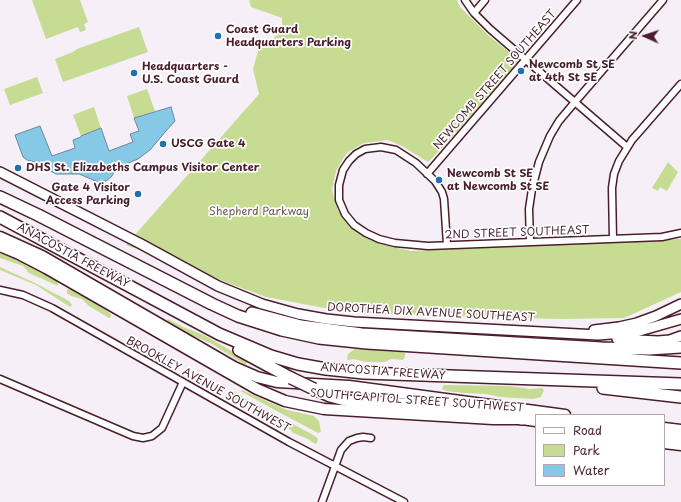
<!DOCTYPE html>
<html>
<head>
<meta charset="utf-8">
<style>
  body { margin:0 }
  #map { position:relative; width:681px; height:502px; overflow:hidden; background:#f6eff8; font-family:"Playpen Sans",sans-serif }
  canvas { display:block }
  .legend { position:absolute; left:535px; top:414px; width:130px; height:72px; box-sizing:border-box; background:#fff; border:1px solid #b7a5aa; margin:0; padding:5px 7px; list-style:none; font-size:12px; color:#4a1f2b }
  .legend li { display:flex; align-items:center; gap:8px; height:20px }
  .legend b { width:20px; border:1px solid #b7a5aa }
  .north { position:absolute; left:625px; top:16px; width:40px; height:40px; -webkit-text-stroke:3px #fff; paint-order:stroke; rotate:273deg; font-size:11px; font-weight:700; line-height:16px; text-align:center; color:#4a1f2b }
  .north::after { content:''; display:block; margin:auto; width:14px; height:18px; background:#4a1f2b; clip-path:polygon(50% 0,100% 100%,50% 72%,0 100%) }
</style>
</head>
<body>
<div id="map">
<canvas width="681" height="502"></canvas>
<ul class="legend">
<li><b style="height:5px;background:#fff"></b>Road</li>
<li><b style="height:11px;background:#c5dc92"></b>Park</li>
<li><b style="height:11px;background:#86c9e7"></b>Water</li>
</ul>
<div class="north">N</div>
</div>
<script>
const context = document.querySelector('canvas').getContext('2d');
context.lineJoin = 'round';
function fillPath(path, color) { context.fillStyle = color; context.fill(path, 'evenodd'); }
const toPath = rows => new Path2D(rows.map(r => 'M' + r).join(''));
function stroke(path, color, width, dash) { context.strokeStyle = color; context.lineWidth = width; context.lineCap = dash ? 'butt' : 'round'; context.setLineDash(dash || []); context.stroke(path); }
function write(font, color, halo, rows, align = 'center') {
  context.font = font + ' "Playpen Sans",sans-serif'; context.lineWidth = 3.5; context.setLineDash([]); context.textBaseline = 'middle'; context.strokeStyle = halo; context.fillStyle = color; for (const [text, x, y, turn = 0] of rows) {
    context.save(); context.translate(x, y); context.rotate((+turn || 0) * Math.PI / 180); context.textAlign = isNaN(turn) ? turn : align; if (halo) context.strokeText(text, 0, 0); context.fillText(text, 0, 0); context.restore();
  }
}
fillPath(toPath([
  [32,0,80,0,88,22,84,24,86,30,80,32,78,27,46,39],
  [249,0,457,0,460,7,489,36,521,62,442,148,428,162,402,146,388,140,364,143,348,152,344,157,336,171,332,190,338,211,349,226,366,238,389,246,411,251,681,239,681,292,624,318,562,319,382,314,335,310,266,297,126,245,259,94,253,69,258,51,282,31,282,18,251,7],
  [139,27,148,52,63,82,55,59,73,52,77,49],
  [37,77,43,93,10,105,4,89],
  [147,89,155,111,134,118,127,96],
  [94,107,101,128,81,136,73,115],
  [668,162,678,172,667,191,660,187,658,191,652,188],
  [0,253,33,267,42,273,57,279,58,286,29,273,23,266,0,258],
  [0,267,35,283,69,301,72,305,70,307,67,305,36,285,0,270],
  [69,289,94,302,111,314,111,317,109,318,89,306,82,299,71,296,67,293,67,290],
  [168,319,183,327,204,335,247,360,248,362,246,364,244,364,226,353,212,344,187,333,168,321,167,320],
  [355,349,401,352,405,353,405,357,403,360,391,359,385,362,366,362,353,359,349,360,347,359,348,354],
  [445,385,509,386,530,389,542,388,544,390,541,397,533,399,500,397,486,394,464,393,447,391,442,389,443,386],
  [242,390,287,410,314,416,319,421,321,432,318,433,273,409,242,392,241,391],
  [229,391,233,391,315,436,318,439,317,443,316,444,312,442,308,439,293,433,288,427,269,419,251,406,236,400,228,395]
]), '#c5dc92');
const water = toPath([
  [171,107,175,121,166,131,150,150,138,159,118,167,115,170,112,176,106,181,98,182,79,174,56,174,35,162,27,160,23,157,15,135,40,126,52,156,75,148,73,140,81,137,81,136,101,128,109,151,133,142,130,134,139,131,134,118,171,107]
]);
fillPath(water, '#86c9e7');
stroke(water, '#6e859c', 1);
const street = toPath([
  [465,0,474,13,490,29,627,147],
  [474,13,485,0],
  [427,174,577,0],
  [613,239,612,188,614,174,619,161,632,140,681,84],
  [530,242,529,209,532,189,539,162,550,136,559,121,575,102,663,0],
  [447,245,444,199,442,192,435,181,416,163,396,150,381,147,365,149,356,154,349,161,343,170,339,185,339,200,345,214,354,225,366,233,379,239,395,243,428,246,662,237,681,233],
  [0,290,23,295,52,308,289,442,404,502],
  [0,379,133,436,143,438,152,436,162,428,183,382],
  [322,502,341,450,349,441,357,438,363,437,371,438]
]);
const secondary = toPath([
  [0,172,141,244,218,286,262,304,298,314,326,319,354,322,598,335,636,332,681,319],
  [594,330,619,327,637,323,656,316,681,304],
  [617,339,658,341,670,340,681,336]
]);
const primary = toPath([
  [0,237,42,256,234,367,257,377,277,382,349,386,565,415],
  [0,246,19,254,46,268,257,389,285,401,324,409,493,419,522,419,536,421],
  [664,428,681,430],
  [664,435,681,437],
  [664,443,681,445]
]);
const highway = toPath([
  [0,197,38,215,212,304,238,316,282,330,319,338,367,343,681,363],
  [0,217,219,334,271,356,298,364,326,369,364,373,681,384],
  [252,313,301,326,362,334,602,348,649,349,681,347],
  [239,350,291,378],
  [603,388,681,397],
  [314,389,330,396,349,401,440,406,494,413,522,419]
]);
stroke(street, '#4a1f2b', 9);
stroke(secondary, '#4a1f2b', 12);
stroke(primary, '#4a1f2b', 13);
stroke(highway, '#4a1f2b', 14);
stroke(street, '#fff', 6);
stroke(secondary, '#fff', 9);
stroke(primary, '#fff', 10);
stroke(highway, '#fff', 11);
const highwayBridge = toPath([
  [291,378,314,389]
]);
stroke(highwayBridge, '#4a1f2b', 14, []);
stroke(highwayBridge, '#fff', 11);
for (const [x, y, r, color] of [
  [218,36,4,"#1f6fb2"],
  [521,71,4,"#1f6fb2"],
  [134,73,4,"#1f6fb2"],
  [163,144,4,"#1f6fb2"],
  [18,168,4,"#1f6fb2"],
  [439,180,4,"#1f6fb2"],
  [138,194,4,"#1f6fb2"]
]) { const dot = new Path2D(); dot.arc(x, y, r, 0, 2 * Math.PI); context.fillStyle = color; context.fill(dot); stroke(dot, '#fff', 1.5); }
write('bold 11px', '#4a1f2b', '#fff', [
  ["Coast Guard",226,30],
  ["Headquarters Parking",226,43],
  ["Newcomb St SE",529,65],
  ["at 4th St SE",529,78],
  ["Headquarters -",142,67],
  ["U.S. Coast Guard",142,80],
  ["USCG Gate 4",171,144],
  ["DHS St. Elizabeths Campus Visitor Center",26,168],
  ["Newcomb St SE",447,174],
  ["at Newcomb St SE",447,187],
  ["Gate 4 Visitor",130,188,"right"],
  ["Access Parking",130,201,"right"]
], 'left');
write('11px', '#4a1f2b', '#fff', [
  ["NEWCOMB STREET SOUTHEAST",495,80,-49],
  ["2ND STREET SOUTHEAST",517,233,-2],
  ["ANACOSTIA FREEWAY",73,256,28],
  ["DOROTHEA DIX AVENUE SOUTHEAST",431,313,3],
  ["ANACOSTIA FREEWAY",383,372,4],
  ["BROOKLEY AVENUE SOUTHWEST",208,385,29],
  ["SOUTH CAPITOL STREET SOUTHWEST",417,401,4]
]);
write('11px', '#6f584a', '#fff', [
  ["Shepherd Parkway",259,212]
]);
</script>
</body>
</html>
